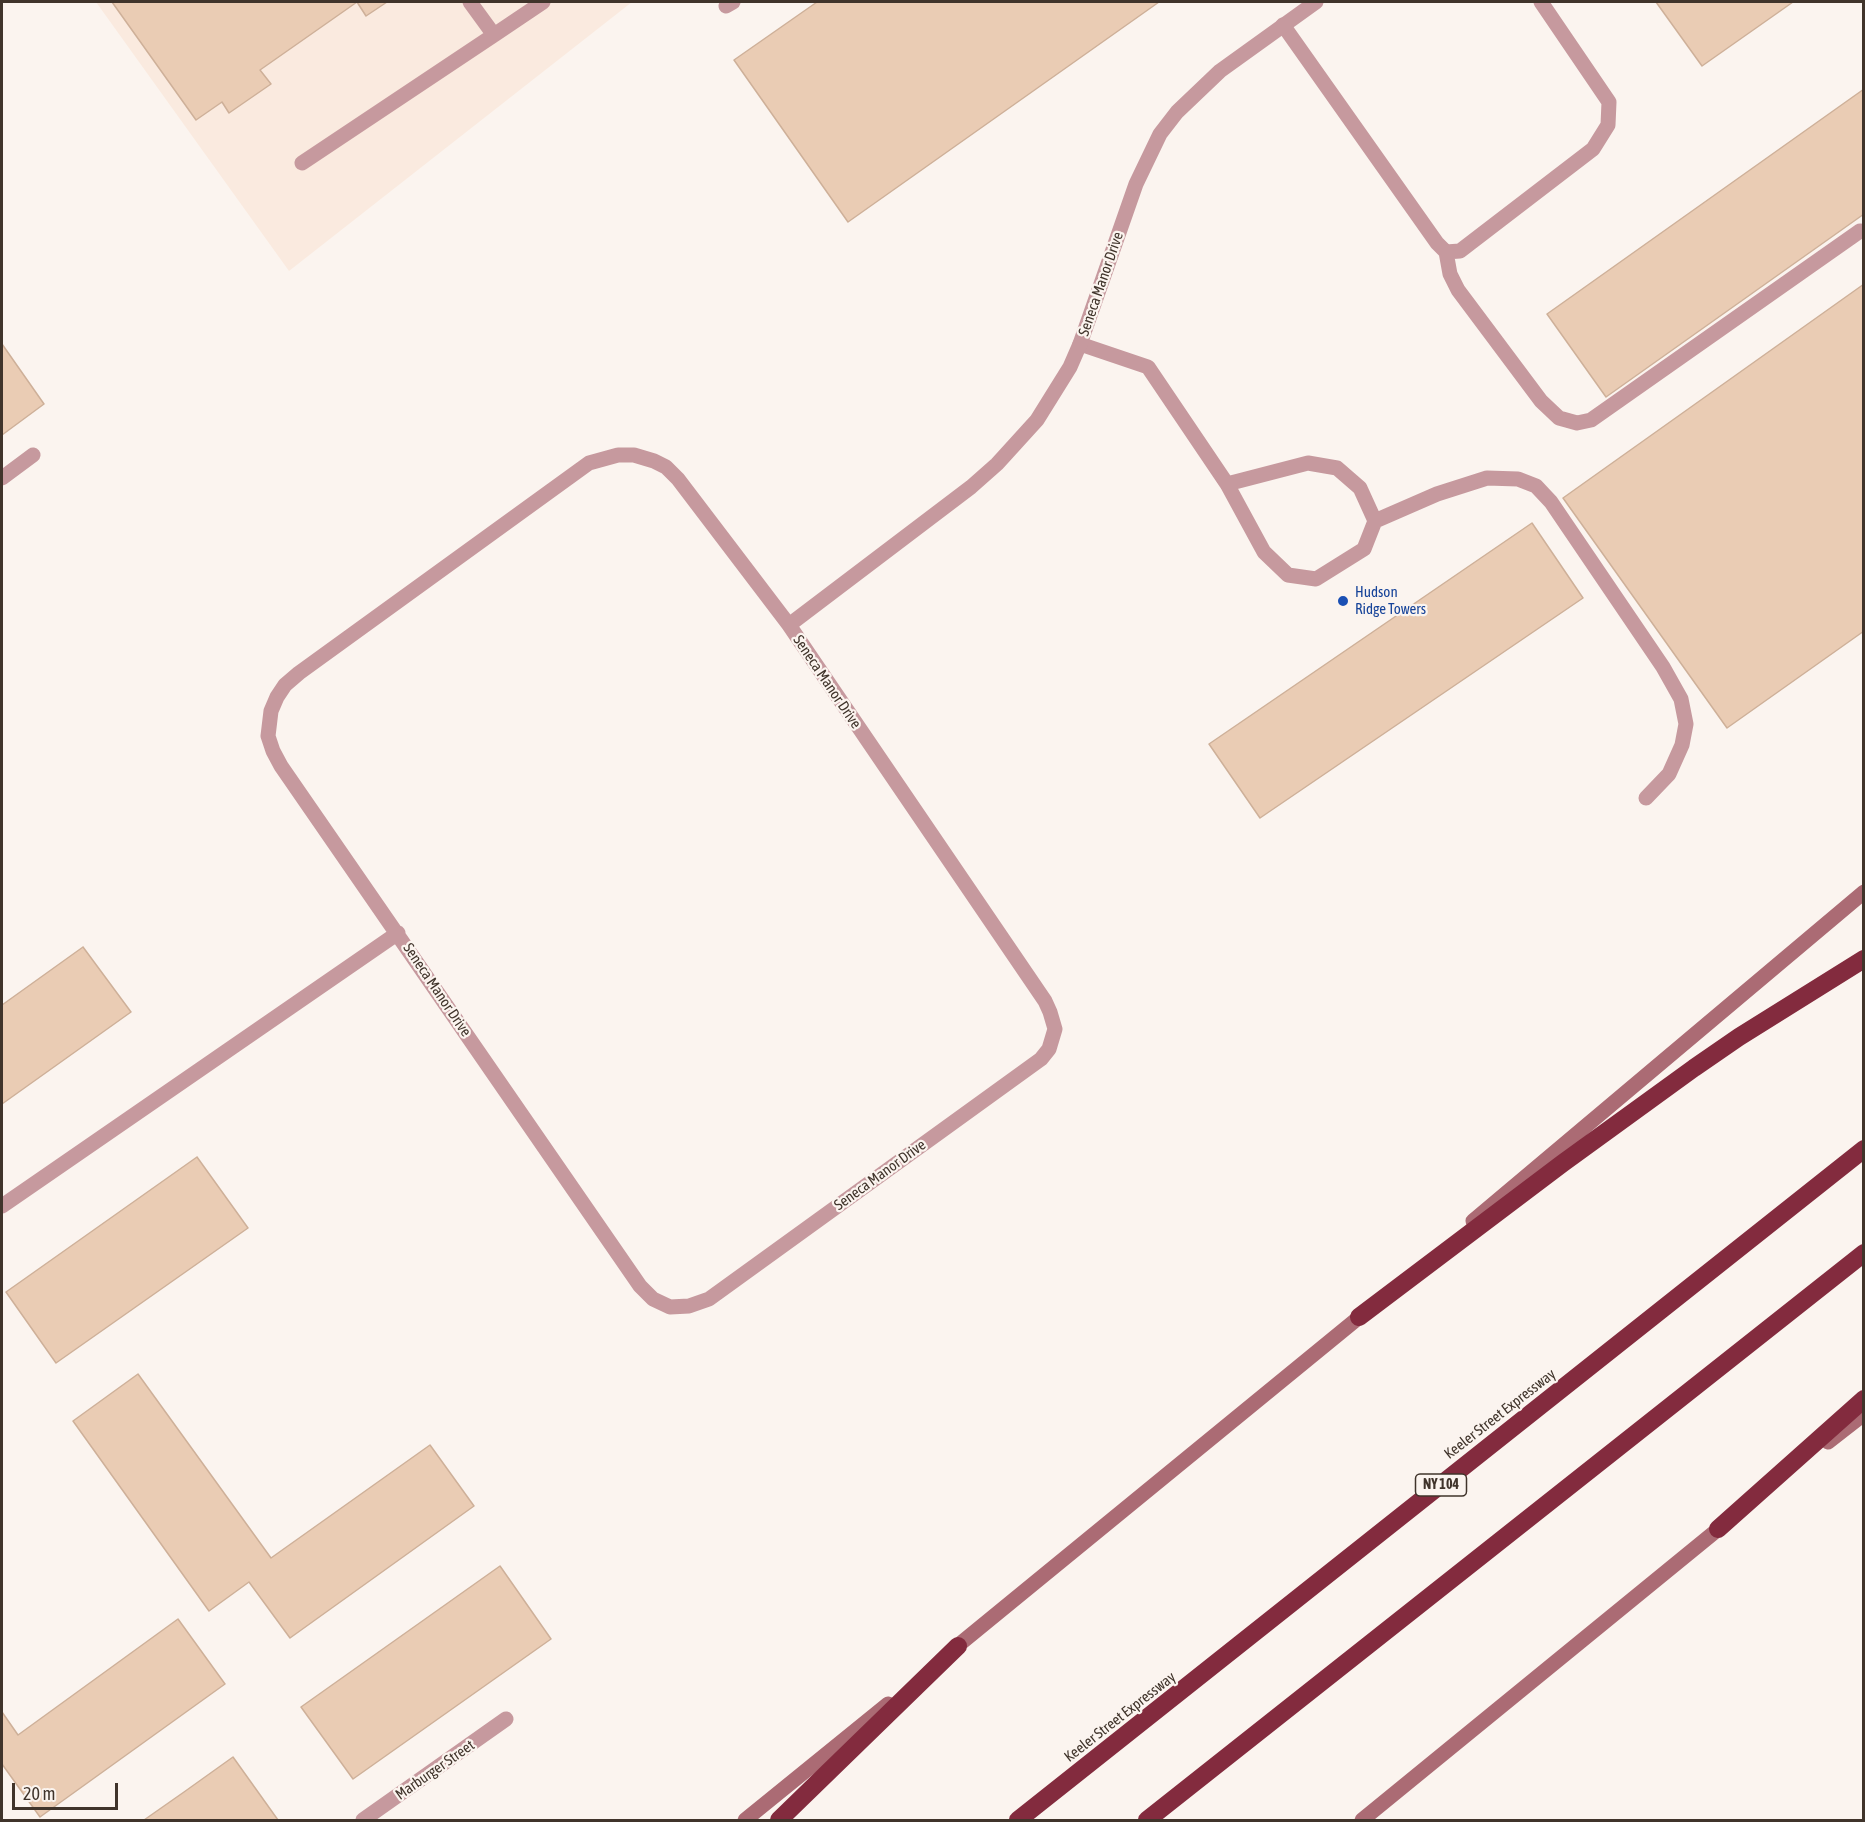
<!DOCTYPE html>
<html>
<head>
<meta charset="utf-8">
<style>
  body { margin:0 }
  #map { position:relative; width:1865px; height:1822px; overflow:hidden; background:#fbf4ef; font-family:"Asap Condensed",sans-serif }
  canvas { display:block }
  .frame { position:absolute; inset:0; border:3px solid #40342b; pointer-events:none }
  .scale { position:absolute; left:12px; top:1783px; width:106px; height:27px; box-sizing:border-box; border:3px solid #40342b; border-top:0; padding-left:8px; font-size:18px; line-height:21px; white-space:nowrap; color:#40342b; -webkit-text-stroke:4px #fbf4ef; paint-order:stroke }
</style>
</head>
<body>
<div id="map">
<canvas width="1865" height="1822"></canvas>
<div class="frame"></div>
<div class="scale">20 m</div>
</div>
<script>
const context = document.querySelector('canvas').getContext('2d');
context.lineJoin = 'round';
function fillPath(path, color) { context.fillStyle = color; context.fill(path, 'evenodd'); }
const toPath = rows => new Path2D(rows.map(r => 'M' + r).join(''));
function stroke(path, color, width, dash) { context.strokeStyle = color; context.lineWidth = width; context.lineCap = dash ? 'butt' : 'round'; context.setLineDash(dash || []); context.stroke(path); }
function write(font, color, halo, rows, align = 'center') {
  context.font = font + ' "Asap Condensed",sans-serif'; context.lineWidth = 4.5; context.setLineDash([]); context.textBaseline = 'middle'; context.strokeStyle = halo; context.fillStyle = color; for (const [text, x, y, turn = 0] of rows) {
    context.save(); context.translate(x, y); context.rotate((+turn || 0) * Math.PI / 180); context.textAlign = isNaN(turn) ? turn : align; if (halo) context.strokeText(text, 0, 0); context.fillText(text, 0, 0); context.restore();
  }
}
fillPath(toPath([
  [96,2,632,2,289,271]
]), '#faeadf');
const building = toPath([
  [112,2,387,2,366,16,357,2,260,70,271,84,229,113,222,102,196,120,112,2],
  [817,2,1159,2,848,222,734,60,817,2],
  [1656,2,1793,2,1702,66,1656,2],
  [1864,89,1864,214,1606,397,1547,314,1864,89],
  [1864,284,1864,631,1727,728,1563,498,1864,284],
  [2,344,44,404,2,435,2,344],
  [1532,523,1583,598,1260,818,1209,744,1532,523],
  [83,947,131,1012,2,1104,2,1005,83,947],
  [197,1157,248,1228,56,1363,6,1292,197,1157],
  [138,1374,271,1558,430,1445,474,1506,290,1638,249,1582,209,1611,73,1421,138,1374],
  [500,1566,551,1639,353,1779,301,1707,500,1566],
  [178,1619,225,1684,40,1817,2,1764,2,1712,18,1735,178,1619],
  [233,1757,278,1820,144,1820,184,1792,233,1757]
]);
fillPath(building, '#eaccb4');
stroke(building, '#ceb099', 1.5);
stroke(toPath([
  [726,6,733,2],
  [1283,25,1437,243,1446,252,1460,251,1593,149,1608,125,1609,102,1541,2],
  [494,35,543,2],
  [302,163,494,35,470,2],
  [1446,252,1450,274,1458,290,1541,401,1559,418,1577,423,1591,420,1860,231],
  [1080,344,1148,367,1227,484,1264,552,1288,575,1316,579,1364,549,1375,521,1360,488,1337,468,1308,463,1227,484],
  [2,478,33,455],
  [1375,521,1437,494,1487,478,1518,479,1536,486,1551,502,1663,667,1681,699,1686,724,1682,745,1669,774,1646,798]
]), '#c6999e', 15);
stroke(toPath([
  [618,455,634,455,654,461,666,467,678,479,789,625,1045,1001,1050,1012,1055,1029,1049,1049,1041,1059,709,1299,689,1306,670,1307,653,1299,640,1286,281,766,273,751,268,736,271,711,277,697,285,685,299,673,589,463,618,455],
  [789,625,971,487,997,464,1037,420,1070,367,1080,344,1136,184,1160,134,1177,112,1220,71,1316,2],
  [2,1206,398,933],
  [363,1820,506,1719]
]), '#c6999e', 15);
stroke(toPath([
  [1473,1221,1864,892],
  [1828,1442,1864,1414],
  [950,1652,1368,1310],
  [745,1820,888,1704],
  [1362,1820,1727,1522]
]), '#ab6b74', 15);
stroke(toPath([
  [1359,1317,1563,1163,1694,1068,1739,1037,1864,959],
  [1718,1529,1864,1399],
  [779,1820,958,1646],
  [1018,1820,1864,1149],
  [1147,1820,1864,1253]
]), '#832b3e', 18);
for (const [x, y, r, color] of [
  [1343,601,6,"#1a4fb4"]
]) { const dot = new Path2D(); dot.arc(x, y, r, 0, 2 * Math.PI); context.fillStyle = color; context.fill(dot); stroke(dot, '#fbf4ef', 2); }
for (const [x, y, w] of [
  [1441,1485,51]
]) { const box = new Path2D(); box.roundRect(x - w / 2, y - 11, w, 22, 4.5); context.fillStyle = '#fbf4ef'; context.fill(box); stroke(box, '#40342b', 1.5); }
write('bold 14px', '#40342b', null, [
  ["NY 104",1441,1485]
]);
write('15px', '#40342b', '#fbf4ef', [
  ["Seneca Manor Drive",1101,284,-71],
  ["Seneca Manor Drive",827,682,56],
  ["Seneca Manor Drive",437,990,56],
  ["Seneca Manor Drive",880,1175,-36],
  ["Keeler Street Expressway",1500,1414,-38],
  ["Keeler Street Expressway",1120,1717,-38],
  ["Marburger Street",435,1770,-35]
]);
write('15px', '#164399', '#fbf4ef', [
  ["Hudson",1355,592],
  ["Ridge Towers",1355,609]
], 'left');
</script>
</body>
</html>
